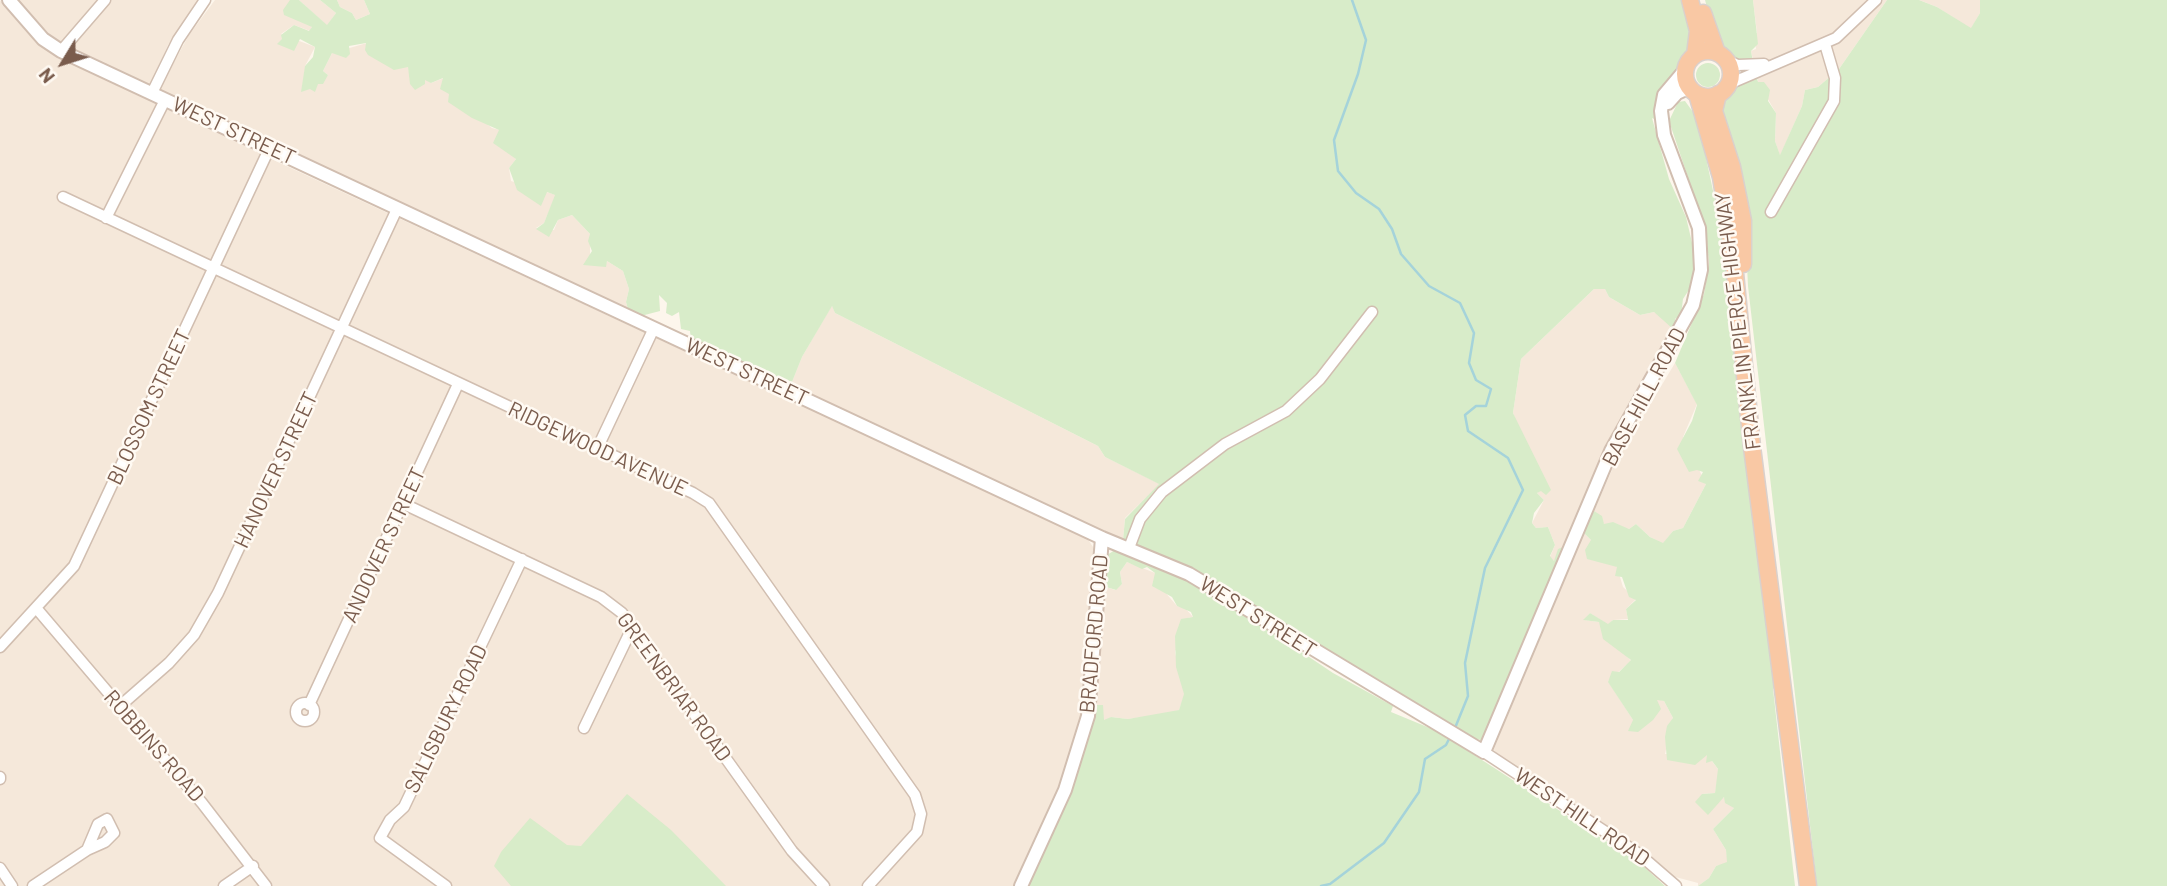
<!DOCTYPE html>
<html>
<head>
<meta charset="utf-8">
<style>
  body { margin:0 }
  #map { position:relative; width:2167px; height:886px; overflow:hidden; background:#fdf6ec; font-family:Barlow,sans-serif }
  canvas { display:block }
  .north { position:absolute; left:28px; top:28px; width:70px; height:70px; -webkit-text-stroke:5px #fffaf3; paint-order:stroke; rotate:232deg; font-size:19px; font-weight:700; line-height:28px; text-align:center; color:#7a5c4d }
  .north::after { content:''; display:block; margin:auto; width:24px; height:32px; background:#7a5c4d; clip-path:polygon(50% 0,100% 100%,50% 72%,0 100%) }
</style>
</head>
<body>
<div id="map">
<canvas width="2167" height="886"></canvas>
<div class="north">N</div>
</div>
<script>
const context = document.querySelector('canvas').getContext('2d');
context.lineJoin = 'round';
function fillPath(path, color) { context.fillStyle = color; context.fill(path, 'evenodd'); }
const toPath = rows => new Path2D(rows.map(r => 'M' + r).join(''));
function stroke(path, color, width, dash) { context.strokeStyle = color; context.lineWidth = width; context.lineCap = dash ? 'butt' : 'round'; context.setLineDash(dash || []); context.stroke(path); }
function write(font, color, halo, rows, align = 'center') {
  context.font = font + ' Barlow,sans-serif'; context.lineWidth = 5; context.setLineDash([]); context.textBaseline = 'middle'; context.strokeStyle = halo; context.fillStyle = color; for (const [text, x, y, turn = 0] of rows) {
    context.save(); context.translate(x, y); context.rotate((+turn || 0) * Math.PI / 180); context.textAlign = isNaN(turn) ? turn : align; if (halo) context.strokeText(text, 0, 0); context.fillText(text, 0, 0); context.restore();
  }
}
fillPath(toPath([
  [0,0,25,30,85,66,280,163,1087,538,1093,547,1095,573,1087,690,1073,757,1052,813,1013,886,0,886],
  [15,0,199,0,168,45,149,88,52,41],
  [215,0,290,0,312,27,310,31,294,25,281,34,315,47,305,66,318,84,328,75,323,71,332,53,367,43,367,48,408,66,410,77,429,79,431,83,444,78,450,94,492,128,500,130,516,159,509,168,511,181,556,195,544,223,536,228,554,230,558,220,572,215,590,234,590,265,606,264,607,261,623,271,629,289,626,302,629,313,158,91,189,35],
  [299,0,320,0,336,13,327,26],
  [337,0,364,0,370,14,356,20,352,13,340,7],
  [1753,0,1887,0,1839,69,1818,87,1805,90,1802,106,1780,156,1775,141,1776,113,1758,82,1751,51,1756,49,1754,33,1757,33],
  [1919,0,1980,0,1980,13,1971,29,1937,7],
  [1594,289,1605,289,1609,297,1640,315,1654,312,1678,325,1575,532,1554,561,1550,557,1555,545,1548,527,1536,528,1532,523,1544,500,1537,493,1541,490,1513,413,1521,359],
  [832,305,835,313,1098,446,1105,457,1160,484,1125,518,1123,540,790,387,802,357],
  [1675,363,1697,404,1683,437,1706,484,1683,528,1673,531,1663,544,1650,537,1636,524,1629,529,1604,524,1594,511,1615,463],
  [1584,533,1617,567,1623,587,1636,599,1626,609,1628,619,1613,620,1608,625,1590,613,1584,620,1599,622,1631,661,1608,681,1633,720,1657,699,1664,701,1673,718,1665,754,1707,755,1718,769,1718,777,1715,793,1702,794,1718,802,1724,797,1734,808,1713,829,1726,850,1728,863,1716,866,1709,878,1698,886,1698,883,1668,875,1495,755,1494,749,1504,724],
  [1127,562,1155,573,1164,591,1177,606,1185,608,1193,617,1188,618,1175,652,1185,694,1179,710,1167,714,1128,719,1111,717,1104,721,1093,705,1103,586,1115,590,1122,584,1120,572]
]), '#f5e8da');
fillPath(toPath([
  [290,0,299,0,327,25,336,13,320,0,337,0,340,7,352,13,356,20,370,14,364,0,1684,0,1694,34,1691,54,1663,89,1654,110,1654,119,1652,118,1669,179,1686,217,1697,264,1692,274,1694,282,1683,299,1681,315,1675,319,1678,325,1673,329,1654,312,1640,315,1609,297,1605,289,1594,289,1521,359,1513,413,1551,490,1546,495,1541,491,1537,493,1544,500,1534,513,1532,523,1536,528,1548,527,1555,545,1550,556,1554,561,1558,549,1568,545,1489,734,1481,740,1470,738,1249,604,1123,540,1125,519,1159,484,1105,457,1098,446,835,313,832,306,802,357,790,387,691,341,690,331,681,329,679,312,672,316,666,313,667,303,659,295,660,311,637,317,629,313,626,302,629,289,623,271,607,261,606,267,583,265,592,251,588,241,590,234,572,215,558,220,549,237,536,229,544,223,555,195,547,192,541,206,517,190,509,168,516,159,493,143,499,130,472,118,448,102,449,94,440,89,443,78,431,83,425,80,425,84,415,90,410,84,408,67,394,70,368,55,365,50,366,43,349,46,350,54,346,58,332,53,323,71,328,75,323,84,318,84,315,92,310,89,301,92,305,66,313,57,315,47,300,39,294,51,277,44,282,39,281,35,294,25,309,31,312,27,284,15,283,10],
  [1705,0,1753,0,1758,44,1751,51,1753,62,1732,60,1718,48],
  [1887,0,1919,0,1937,7,1971,28,1980,13,1980,0,2167,0,2167,886,1817,886,1748,286,1745,225,1721,122,1722,100,1730,89,1756,75,1758,82,1764,82,1770,90,1768,101,1776,113,1775,141,1780,155,1802,106,1805,90,1818,87,1839,69],
  '1696 75a12 12 0 1 1 24 0a12 12 0 1 1-24 0Z',
  [1685,101,1701,123,1706,139,1705,153,1722,233,1776,686,1773,689,1795,886,1698,886,1709,878,1716,866,1727,862,1726,850,1713,829,1734,808,1725,803,1724,797,1708,815,1695,802,1702,794,1715,793,1718,769,1712,761,1706,763,1707,755,1695,765,1667,760,1665,737,1667,726,1673,718,1664,701,1657,700,1661,709,1653,720,1638,732,1628,731,1633,720,1608,682,1612,671,1619,672,1631,660,1603,639,1599,622,1583,620,1590,613,1608,624,1613,620,1628,620,1626,609,1636,600,1629,597,1622,577,1615,576,1617,567,1587,559,1585,550,1591,540,1584,533,1594,511,1602,516,1604,524,1613,522,1629,529,1636,524,1650,537,1663,543,1673,531,1683,528,1706,484,1698,481,1703,472,1697,470,1689,472,1677,449,1692,421,1697,405,1675,363,1704,294,1709,263,1706,231,1669,121,1678,102],
  [1115,550,1191,578,1333,673,1393,706,1391,712,1437,731,1499,771,1641,864,1665,886,1027,886,1093,705,1103,705,1104,720,1111,717,1128,719,1179,710,1184,694,1176,667,1175,636,1181,619,1193,617,1191,612,1177,606,1172,597,1152,586,1155,573,1147,567,1142,569,1127,562,1120,572,1122,584,1116,590,1103,586,1107,555],
  [627,794,671,830,726,886,511,886,494,866,501,852,530,818,567,845,581,846]
]), '#d8ecc9');
stroke(toPath([
  [1352,0,1366,40,1358,74,1334,140,1338,171,1356,193,1379,209,1392,229,1401,254,1429,286,1460,303,1474,333,1469,363,1476,380,1491,389,1486,406,1476,406,1465,415,1468,431,1508,458,1523,490,1485,568,1465,663,1468,696,1455,728],
  [1321,886,1330,884,1384,843,1419,792,1425,759,1446,745,1450,737]
]), '#a5d3da', 2.5);
const minor = toPath([
  [61,51,105,0],
  [1726,60,1738,65,1764,64],
  [1729,84,1836,38,1876,0],
  [152,93,178,40,205,0],
  [63,197,693,493,709,503,915,795,921,814,917,832,868,886],
  [1771,212,1834,101,1835,78,1825,44],
  [106,218,165,100],
  [597,449,654,328],
  [404,504,601,597,622,613,792,851,824,886],
  [1129,548,1140,519,1162,492,1225,444,1286,411,1320,379,1372,312],
  [37,609,202,803,266,886],
  [0,647,74,566,270,147],
  '296 712a9 9 0 1 1 18 0a9 9 0 1 1-18 0Z',
  [309,705,458,384],
  [120,706,169,663,194,635,218,593,397,209],
  [584,728,633,626],
  [1484,752,1639,854,1676,886],
  [0,777,0,779],
  [107,819,114,833,105,842,87,850,98,824,107,819],
  [0,868,12,886],
  [33,886,87,850],
  [224,886,253,866],
  [446,886,380,838,390,820,404,807,522,559]
]);
const tertiary = toPath([
  [9,0,43,39,61,51,1102,538,1189,574,1484,752,1611,451,1693,305,1701,270,1699,228,1664,135,1661,111,1664,95,1686,69],
  [1668,103,1677,93,1690,87],
  [1021,886,1065,790,1088,716,1102,538]
]);
const trunk = toPath([
  [1690,0,1698,31,1695,55],
  [1703,13,1717,53],
  '1685 74a23 23 0 1 1 46 0a23 23 0 1 1-46 0Z',
  [1697,94,1721,177,1733,253,1752,447,1808,886],
  [1718,94,1714,111,1732,167,1743,221,1743,264]
]);
stroke(minor, '#d1beb0', 13);
stroke(tertiary, '#d1beb0', 16);
stroke(trunk, '#dad1cd', 19);
stroke(minor, '#fff', 10);
stroke(tertiary, '#fff', 12);
stroke(trunk, '#f9c8a4', 16);
write('21px', '#7a5c4d', '#fffaf3', [
  ["WEST STREET",234,131,25],
  ["FRANKLIN PIERCE HIGHWAY",1738,321,-97],
  ["WEST STREET",747,372,25],
  ["BASE HILL ROAD",1644,397,-62],
  ["BLOSSOM STREET",149,407,-65],
  ["RIDGEWOOD AVENUE",598,449,25],
  ["HANOVER STREET",276,470,-65],
  ["ANDOVER STREET",384,545,-65],
  ["WEST STREET",1258,617,32],
  ["BRADFORD ROAD",1094,634,-85],
  ["GREENBRIAR ROAD",674,687,54],
  ["SALISBURY ROAD",446,719,-64],
  ["ROBBINS ROAD",154,746,49],
  ["WEST HILL ROAD",1582,817,34]
]);
</script>
</body>
</html>
